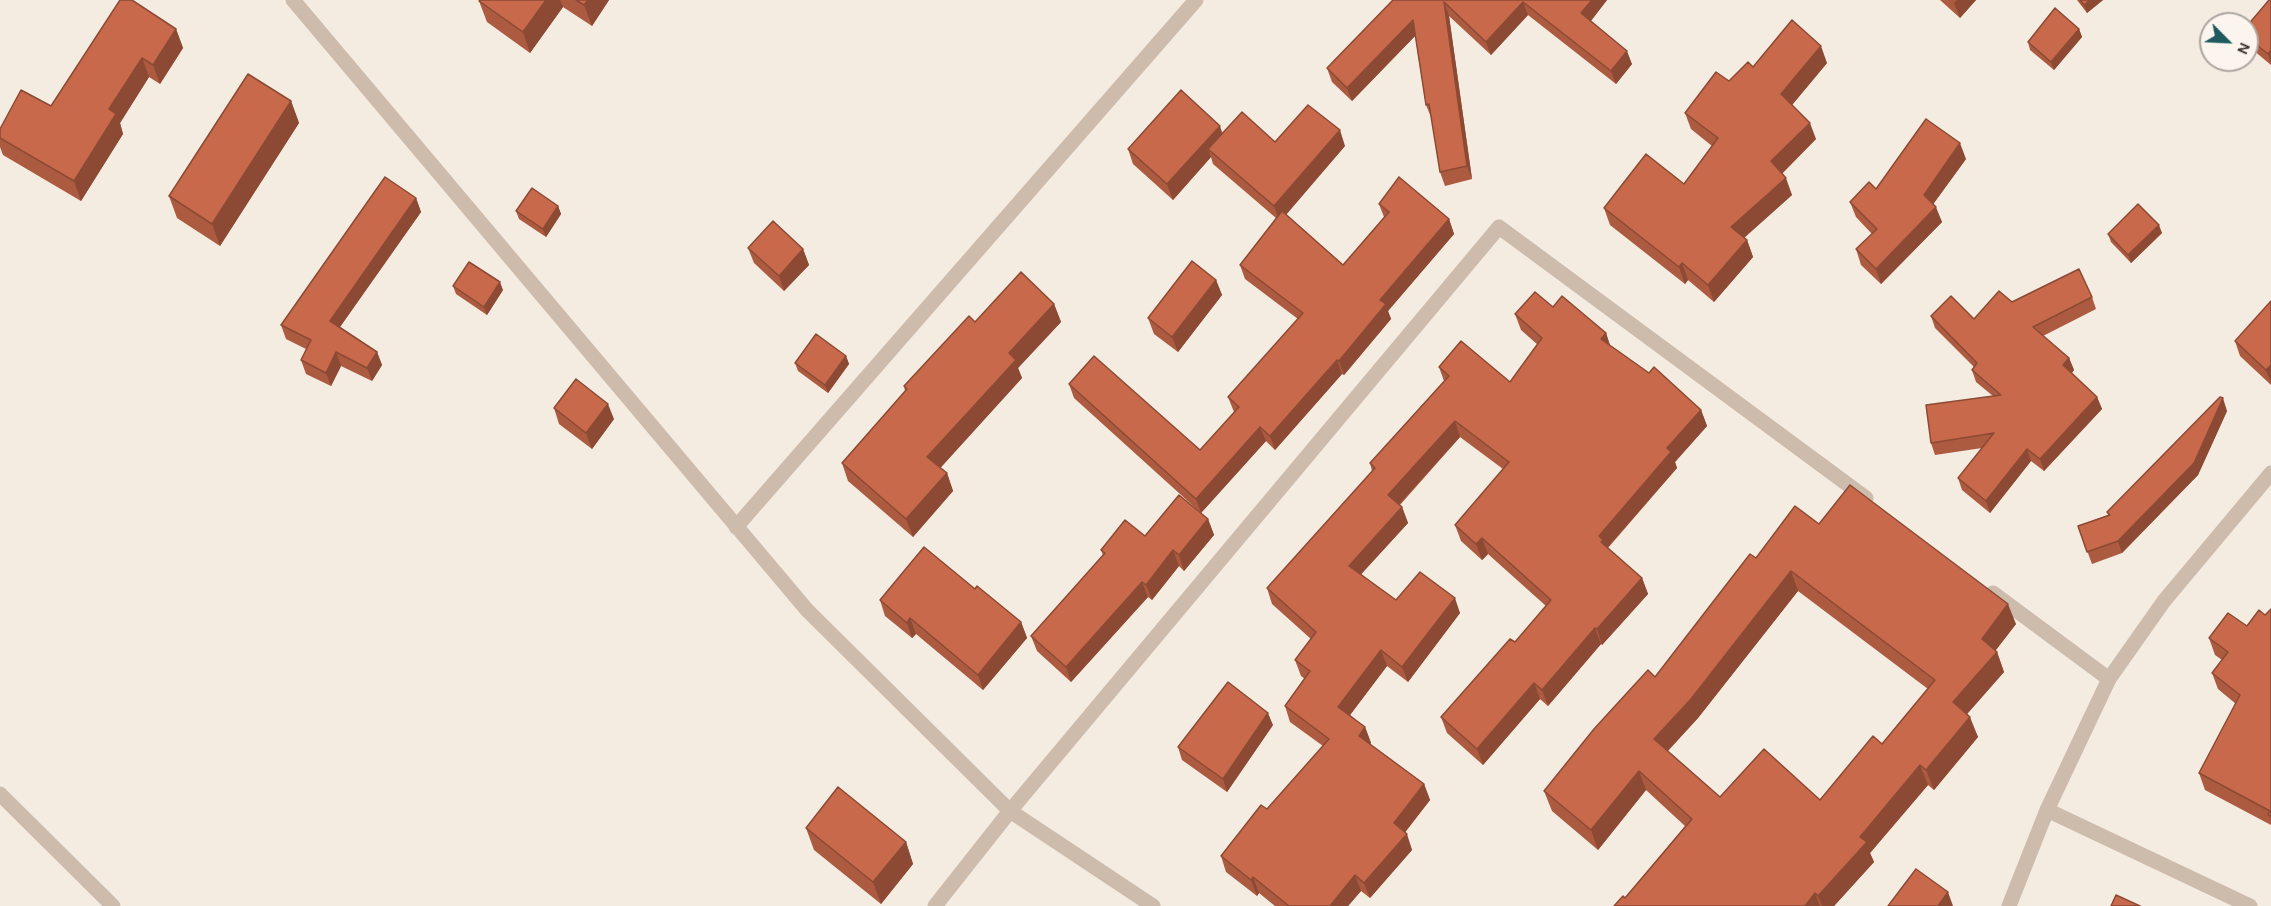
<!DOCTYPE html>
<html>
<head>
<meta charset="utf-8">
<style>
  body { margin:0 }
  #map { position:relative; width:2271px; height:906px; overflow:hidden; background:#f4ebe1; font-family:Karla,sans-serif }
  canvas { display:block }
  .north { position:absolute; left:2199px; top:12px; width:60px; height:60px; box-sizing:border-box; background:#fbf5ee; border:2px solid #aea6a0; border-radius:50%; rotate:114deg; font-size:16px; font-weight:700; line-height:24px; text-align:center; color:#3b302b }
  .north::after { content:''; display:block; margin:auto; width:21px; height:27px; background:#1f5a5e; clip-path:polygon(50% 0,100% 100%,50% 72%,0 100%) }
</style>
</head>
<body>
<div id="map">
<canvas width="2271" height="906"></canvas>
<div class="north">N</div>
</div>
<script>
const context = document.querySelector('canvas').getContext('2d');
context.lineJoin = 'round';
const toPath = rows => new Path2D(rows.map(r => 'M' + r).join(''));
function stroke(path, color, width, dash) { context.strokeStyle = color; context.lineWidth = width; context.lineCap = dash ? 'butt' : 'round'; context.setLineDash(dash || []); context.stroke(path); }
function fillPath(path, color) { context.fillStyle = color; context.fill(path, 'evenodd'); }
stroke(toPath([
  [293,0,807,610,1010,811,1153,906],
  [736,527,1196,0],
  [1993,593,2109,679],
  [0,794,113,906],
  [2047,810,2250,906],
  [935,906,1010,811,1499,227,1866,498],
  [2009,906,2047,810,2109,679,2164,601,2271,473]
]), '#cdbbac', 15);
fillPath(toPath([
  [480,0,609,0,592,26,563,7,530,53,487,22,479,1],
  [1393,0,1607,0,1591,21,1632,64,1616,84,1528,15,1491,55,1449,16,1472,179,1445,186,1440,172,1431,117,1426,105,1415,36,1352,101,1332,82,1327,68],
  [1940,0,1976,0,1960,18],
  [2077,0,2103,0,2087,13],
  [2271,0,2271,65,2247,45,2247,26],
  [176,29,183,48,160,84,149,77,120,123,123,134,81,201,3,155,0,147,0,129,51,106],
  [2079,29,2082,37,2054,70,2030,50,2028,42],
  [1827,63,1792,105,1816,139,1782,174,1792,195,1744,238,1747,240,1753,257,1714,302,1688,280,1685,284,1610,225,1604,208,1684,184,1712,146,1691,129,1685,113,1753,67],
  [291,101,299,123,220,246,177,218,169,196],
  [1222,133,1275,142,1345,146,1286,214,1343,265,1384,217,1379,204,1449,219,1454,234,1388,311,1391,319,1344,375,1342,374,1275,450,1266,441,1201,513,1074,398,1069,384,1200,450,1234,412,1228,397,1298,319,1245,279,1240,265,1276,218,1213,164,1211,157,1173,200,1133,164,1128,149],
  [1966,159,1933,204,1942,222,1881,284,1861,265,1856,249,1872,234,1856,217,1850,202,1876,189],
  [416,198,421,212,340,327,377,352,382,365,372,381,341,366,331,386,306,374,301,360,306,349,286,339,281,325],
  [558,206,561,214,546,237,519,219,516,211],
  [2162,233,2131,263,2111,242,2108,234],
  [748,248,803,249,809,265,784,291,754,263],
  [1216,280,1222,295,1178,352,1154,334,1148,318],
  [453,286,503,290,487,315,456,294],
  [2092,297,2096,309,2043,336,2069,358,2074,370,2072,373,2097,397,2102,409,2044,471,2031,461,1990,513,1962,490,1958,478,1982,448,1935,455,1931,443,1993,396,1976,382,1972,370,1974,367,1935,328,1931,316,1974,319,2012,302],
  [2271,301,2271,385,2240,356,2235,341],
  [1054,304,1061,322,1018,368,1022,378,940,468,947,473,953,491,913,537,848,481,842,463,905,391,904,386,975,322],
  [1553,307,1606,333,1610,345,1701,410,1707,426,1675,462,1677,468,1608,548,1642,578,1648,594,1602,645,1601,644,1548,706,1540,699,1483,765,1447,733,1441,717,1515,642,1546,606,1488,554,1482,560,1461,541,1455,525,1503,469,1460,437,1400,505,1402,507,1408,523,1361,574,1396,600,1460,613,1408,682,1387,666,1350,715,1365,727,1371,743,1370,744,1424,784,1430,800,1405,832,1412,850,1370,898,1361,891,1348,906,1275,906,1259,893,1257,896,1226,872,1221,856,1267,809,1323,746,1290,722,1285,706,1305,679,1301,676,1295,660,1311,639,1272,604,1267,588,1372,471,1370,463,1444,381,1439,367,1510,382,1538,345,1521,330,1515,314],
  [846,356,849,364,828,393,798,371,795,363],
  [554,408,614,419,592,449,559,424],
  [2227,411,2198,475,2122,553,2092,564,2078,526,2108,515,2107,512],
  [1208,519,1214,535,1184,571,1179,566,1152,600,1148,597,1071,682,1037,651,1031,636,1103,555,1101,550,1145,536],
  [1819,524,2016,624,1995,651,1997,652,2004,672,1967,714,1978,737,1934,790,1928,785,1870,853,1874,862,1834,906,1614,906,1625,898,1685,826,1646,790,1598,850,1552,811,1544,791,1655,677,1756,558],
  [1798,591,1928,689,1882,744,1820,800,1720,797,1668,751,1698,718],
  [975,589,1021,622,1027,638,983,690,916,634,912,638,885,616,880,600],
  [2271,609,2271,825,2205,790,2199,773,2236,704,2218,689,2212,673,2222,660,2215,655,2209,638,2247,626,2265,615],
  [1273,725,1227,792,1182,760,1178,747],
  [806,828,906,842,913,864,881,904,814,850]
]), '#ac5a40');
fillPath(toPath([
  [546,0,560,0,563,7,530,53,523,32],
  [588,0,609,0,592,26,584,5],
  [1592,0,1607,0,1586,27,1581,13],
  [1957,0,1976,0,1960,18,1954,3],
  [2090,0,2103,0,2087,13,2084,5],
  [1444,2,1449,16,1472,179,1467,166],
  [1523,2,1528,15,1491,55,1486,42],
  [1413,20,1417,34,1352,101,1347,88],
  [176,29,183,48,160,84,153,65],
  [2079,29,2082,37,2054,70,2051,62],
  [1821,46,1827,63,1787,111,1781,94],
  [2271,50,2271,64,2268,54],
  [1627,51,1632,64,1616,84,1611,71],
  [142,58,149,77,120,123,123,134,81,201,74,181,109,109],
  [291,101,299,123,220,246,212,224],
  [1810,123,1816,139,1777,178,1771,161],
  [1220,126,1225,141,1208,149,1211,157,1173,200,1167,184],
  [1340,130,1345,146,1280,222,1274,206],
  [1960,143,1966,159,1929,210,1924,195],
  [1786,178,1792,195,1737,244,1731,227],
  [416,198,421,212,335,334,330,321],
  [558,206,561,214,546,237,543,229],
  [1936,207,1942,222,1881,284,1876,269],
  [1449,219,1454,234,1388,311,1391,319,1344,375,1339,361,1380,300],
  [2159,225,2162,233,2131,263,2128,255],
  [1747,240,1753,257,1714,302,1708,285],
  [803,249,809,265,784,291,779,276],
  [1682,263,1688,280,1685,284,1679,267],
  [1216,280,1222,295,1178,352,1172,337],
  [500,282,503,290,487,315,484,307],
  [1054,304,1061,322,1018,368,1022,378,934,475,927,457,1009,353],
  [1606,333,1611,349,1601,339],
  [336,352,341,366,331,386,326,373],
  [377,352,382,365,372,381,367,368],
  [846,356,849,364,828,393,825,385],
  [2069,358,2074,370,2068,377,2063,365],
  [1337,360,1342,374,1275,450,1270,436],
  [2271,365,2271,383,2266,370],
  [2097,397,2102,409,2044,471,2040,459],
  [2223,398,2227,411,2198,475,2122,553,2118,541],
  [608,404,614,419,592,449,586,433],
  [1701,410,1707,426,1675,462,1677,468,1606,549,1607,558,1599,536,1667,448],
  [1455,421,1460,437,1394,510,1388,495],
  [1260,427,1266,441,1201,513,1196,499],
  [2027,449,2031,461,1990,513,1986,501],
  [947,473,953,491,913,537,906,519],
  [1402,507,1408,523,1355,581,1349,566],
  [1208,519,1214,535,1184,571,1179,555],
  [1482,538,1488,554,1482,560,1476,544],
  [1173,550,1179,566,1152,600,1146,585],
  [1791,571,1798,591,1698,718,1661,758,1654,739],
  [1642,578,1648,594,1602,645,1597,629],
  [1142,582,1148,597,1071,682,1066,667],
  [1455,598,1460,613,1408,682,1402,667],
  [2008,604,2016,624,1989,659,1982,639],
  [910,618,916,634,912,638,907,623],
  [1021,622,1027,638,983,690,978,675],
  [1595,628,1601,644,1548,706,1542,690],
  [1381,650,1387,666,1344,723,1338,707],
  [1997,652,2004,672,1960,722,1953,702],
  [1534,683,1540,699,1483,765,1477,749],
  [1268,713,1273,725,1227,792,1223,779],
  [1970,717,1978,737,1934,790,1926,770],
  [1365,727,1371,743,1364,752,1359,736],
  [1920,765,1928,785,1870,853,1874,862,1834,906,1822,906,1818,896,1860,837],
  [1639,771,1646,790,1598,850,1591,830],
  [1424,784,1430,800,1400,839,1394,823],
  [1407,834,1412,850,1370,898,1364,883],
  [906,842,913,864,881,904,873,882],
  [1355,875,1361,891,1348,906,1330,906],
  [1253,877,1259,893,1257,896,1251,880],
  [1948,892,1953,906,1938,906],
  [1815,893,1820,906,1805,906]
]), '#8c4a34');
const building = toPath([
  [120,0,132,0,176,29,153,65,142,58,109,109,116,114,74,181,0,138,0,129,21,90,51,106,120,0],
  [480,0,546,0,523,32,479,1,480,0],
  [576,0,588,0,584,5,576,0],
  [1393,0,1592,0,1581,13,1627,51,1611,71,1523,2,1486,42,1444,2,1467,166,1440,172,1429,104,1426,105,1413,20,1347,88,1327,68,1393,0],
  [2080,0,2090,0,2084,5,2080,0],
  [2269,0,2271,0,2271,50,2268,54,2247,37,2247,26,2269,0],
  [2055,8,2079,29,2051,62,2028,42,2055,8],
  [1792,20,1821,46,1781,94,1810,123,1771,161,1786,178,1731,227,1747,240,1708,285,1682,263,1679,267,1604,208,1646,154,1684,184,1718,138,1685,113,1716,72,1729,81,1748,62,1753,67,1792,20],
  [248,74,291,101,212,224,169,196,248,74],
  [1181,90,1220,126,1167,184,1128,149,1181,90],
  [1308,105,1340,130,1274,206,1208,149,1242,112,1275,142,1308,105],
  [1926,119,1960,143,1924,195,1936,207,1876,269,1856,249,1877,229,1850,202,1869,182,1876,189,1926,119],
  [385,177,416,198,330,321,377,352,367,368,336,352,326,373,301,360,311,340,281,325,385,177],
  [1399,177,1449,219,1380,300,1386,304,1339,361,1337,360,1270,436,1260,427,1196,499,1069,384,1094,356,1200,450,1239,407,1228,397,1303,313,1240,265,1282,211,1343,265,1389,212,1379,204,1399,177],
  [532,188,558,206,543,229,516,211,532,188],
  [2138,204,2159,225,2128,255,2108,234,2138,204],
  [773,221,803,249,779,276,748,248,773,221],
  [1192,261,1216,280,1172,337,1148,318,1192,261],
  [469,262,500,282,484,307,453,286,469,262],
  [2079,269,2092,297,2033,327,2069,358,2063,365,2097,397,2040,459,2027,449,1986,501,1958,478,1994,433,1931,443,1926,405,2001,395,1972,370,1977,363,1931,316,1951,296,1974,319,1999,291,2012,302,2079,269],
  [1021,272,1054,304,1009,353,1016,360,927,457,947,473,906,519,842,463,907,389,904,386,969,316,975,322,1021,272],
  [1535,292,1553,307,1562,296,1606,333,1601,339,1649,373,1654,367,1701,410,1667,448,1671,452,1599,536,1603,540,1601,542,1642,578,1597,629,1595,628,1542,690,1534,683,1477,749,1441,717,1510,639,1515,642,1551,600,1482,538,1476,544,1455,525,1509,462,1455,421,1388,495,1402,507,1349,566,1396,600,1420,572,1455,598,1402,667,1381,650,1338,707,1365,727,1359,736,1424,784,1394,823,1407,834,1364,883,1355,875,1330,906,1289,906,1253,877,1251,880,1221,856,1261,805,1267,809,1329,739,1285,706,1310,671,1295,660,1316,632,1267,588,1375,468,1370,463,1449,376,1439,367,1461,341,1510,382,1542,338,1515,314,1535,292],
  [2271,301,2271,365,2266,370,2235,341,2271,301],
  [816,334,846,356,825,385,795,363,816,334],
  [576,379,608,404,586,433,554,408,576,379],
  [2220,397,2223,398,2194,463,2118,541,2087,552,2078,526,2110,515,2107,512,2220,397],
  [1850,485,2008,604,1982,639,1997,652,1953,702,1970,717,1926,770,1920,765,1860,837,1867,842,1818,896,1815,893,1805,906,1614,906,1623,896,1625,898,1692,819,1639,771,1591,830,1544,791,1594,729,1648,670,1655,677,1750,554,1756,558,1795,506,1819,524,1850,485],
  [1791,571,1935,680,1882,744,1873,736,1820,800,1764,749,1720,797,1654,739,1691,699,1791,571],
  [1179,495,1208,519,1179,555,1173,550,1146,585,1142,582,1066,667,1031,636,1105,553,1101,550,1125,520,1145,536,1179,495],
  [924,547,975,589,977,586,1021,622,978,675,910,618,907,623,880,600,924,547],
  [2271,609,2271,817,2268,815,2270,811,2199,773,2240,695,2212,673,2228,652,2209,638,2228,613,2247,626,2259,610,2265,615,2271,609],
  [1228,682,1268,713,1223,779,1178,747,1228,682],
  [838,787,906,842,873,882,806,828,838,787],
  [1916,869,1948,892,1938,906,1888,906,1916,869],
  [2116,895,2140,906,2111,906,2116,895]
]);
fillPath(building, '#c8694b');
stroke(building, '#8c4a34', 1.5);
</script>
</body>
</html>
